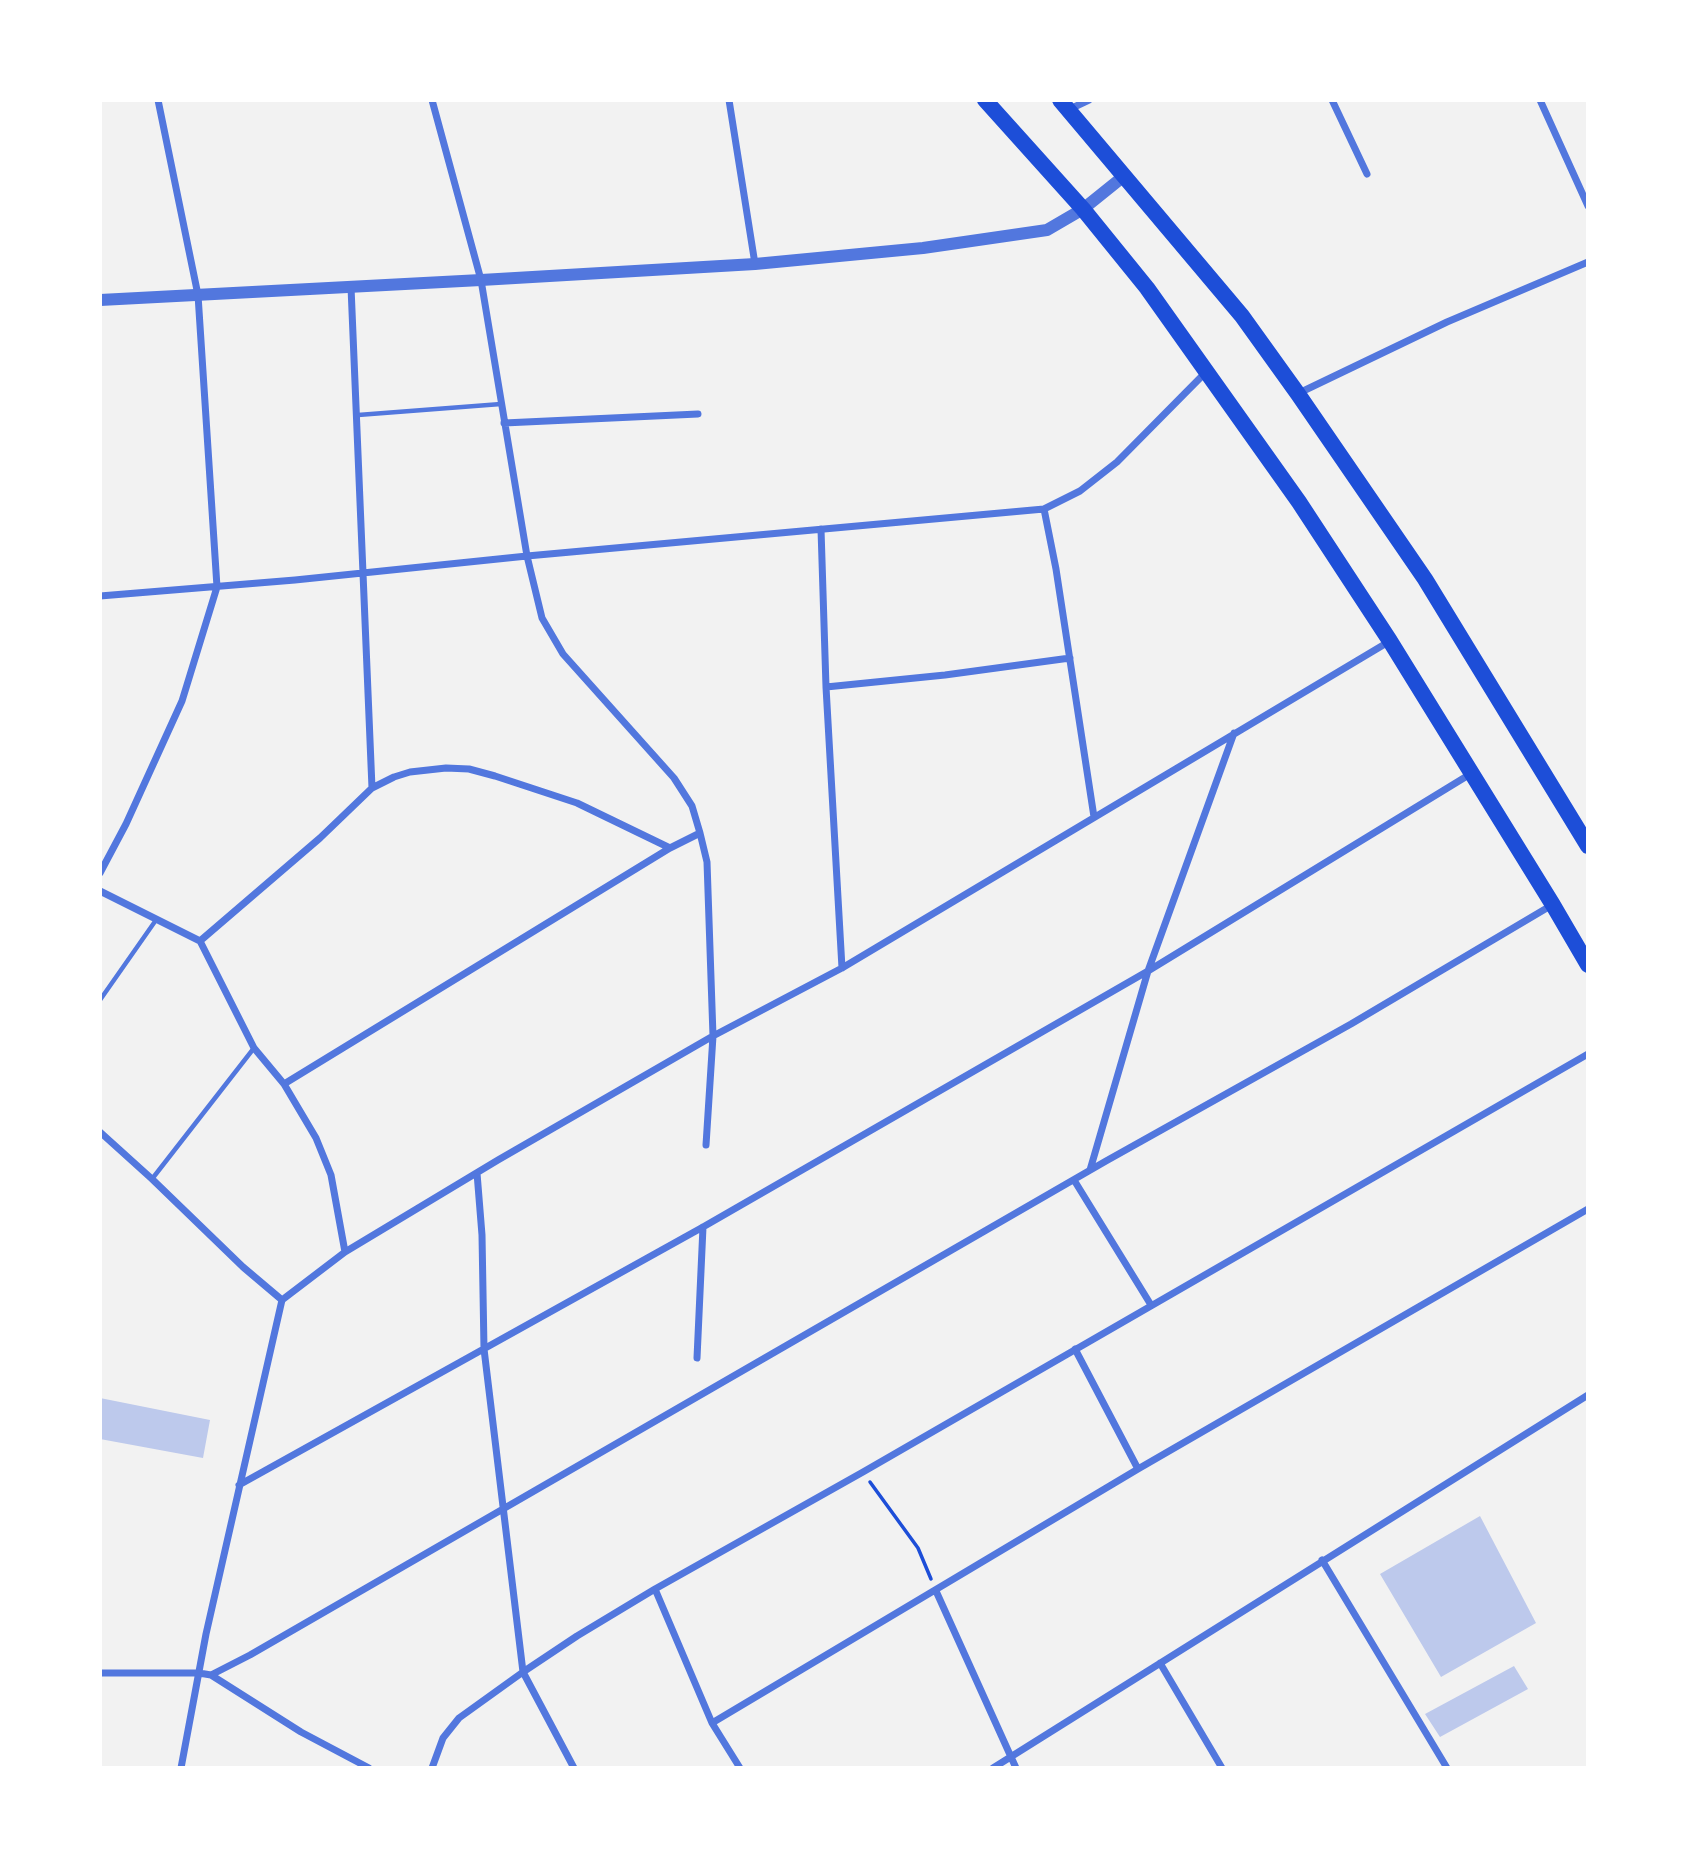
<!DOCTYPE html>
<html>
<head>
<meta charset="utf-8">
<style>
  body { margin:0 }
  #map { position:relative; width:1688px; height:1868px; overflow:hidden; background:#f2f2f2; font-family:"Varela Round",sans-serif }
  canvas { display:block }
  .frame { position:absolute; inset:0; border:102px solid #fff; pointer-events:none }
</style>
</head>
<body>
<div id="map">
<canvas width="1688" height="1868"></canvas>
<div class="frame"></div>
</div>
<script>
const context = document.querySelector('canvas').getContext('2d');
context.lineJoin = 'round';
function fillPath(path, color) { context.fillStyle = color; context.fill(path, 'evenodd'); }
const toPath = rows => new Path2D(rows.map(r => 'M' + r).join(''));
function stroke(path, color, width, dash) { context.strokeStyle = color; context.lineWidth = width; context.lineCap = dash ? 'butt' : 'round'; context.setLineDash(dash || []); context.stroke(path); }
fillPath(toPath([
  [100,1398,210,1420,203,1458,100,1439],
  [1480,1516,1536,1623,1441,1677,1380,1574],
  [1514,1666,1528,1689,1440,1737,1425,1714]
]), '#bdc9ec');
stroke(toPath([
  [870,1482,918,1548,931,1579]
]), '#1d4ed8', 3.5);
stroke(toPath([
  [358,415,501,404],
  [100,1000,156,920],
  [152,1179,254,1048]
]), '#5277de', 4.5);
stroke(toPath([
  [432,100,481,280,527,556,542,618,563,654,674,778,692,806,700,833,707,862,713,1036,706,1145],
  [729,100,755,264],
  [1332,100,1367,174],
  [1540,100,1588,206],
  [1070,109,1089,100],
  [351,287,372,788],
  [1299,393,1447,322,1588,262],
  [504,423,698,414],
  [1044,509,1056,569,1094,817],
  [821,529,826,687,842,968],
  [100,596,295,580,527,556,1044,509,1080,491,1117,462,1205,373],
  [826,687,945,675,1070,658],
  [100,873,126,824,182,701,217,587,198,295,158,100],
  [100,891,200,941,254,1048,284,1084,316,1138,331,1175,345,1252],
  [200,941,320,838,372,788,394,777,410,772,446,768,469,769,495,776,577,803,670,848],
  [284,1084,670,848,700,833],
  [100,1132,152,1179,243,1267,282,1300],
  [1090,1170,1148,971,1234,733],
  [477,1173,482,1235,484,1349,523,1672,574,1768],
  [1074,1180,1151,1305],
  [1075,1349,1138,1469],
  [697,1358,703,1227],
  [239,1485,703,1227,1148,971,1472,773],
  [1322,1560,1447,1768],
  [655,1589,712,1723,740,1768],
  [936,1591,1016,1768],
  [1160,1663,1222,1768],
  [100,1673,199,1673,211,1675,301,1732,369,1768],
  [211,1675,250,1655,1106,1161,1351,1024,1552,905],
  [712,1723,1138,1469,1588,1209],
  [181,1768,206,1634,282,1300,345,1252,498,1160,713,1036,842,968,1390,641],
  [432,1768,443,1738,459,1718,523,1672,577,1636,655,1589,863,1472,1588,1054],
  [993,1768,1588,1395]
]), '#5277de', 7);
stroke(toPath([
  [100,300,481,280,755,264,923,248,1047,230,1083,209,1124,176]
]), '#5277de', 12);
stroke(toPath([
  [985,100,1083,209,1147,288,1299,502,1390,641,1553,905,1588,965],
  [1060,100,1242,316,1298,394,1425,579,1588,846]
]), '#1d4ed8', 16);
</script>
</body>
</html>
